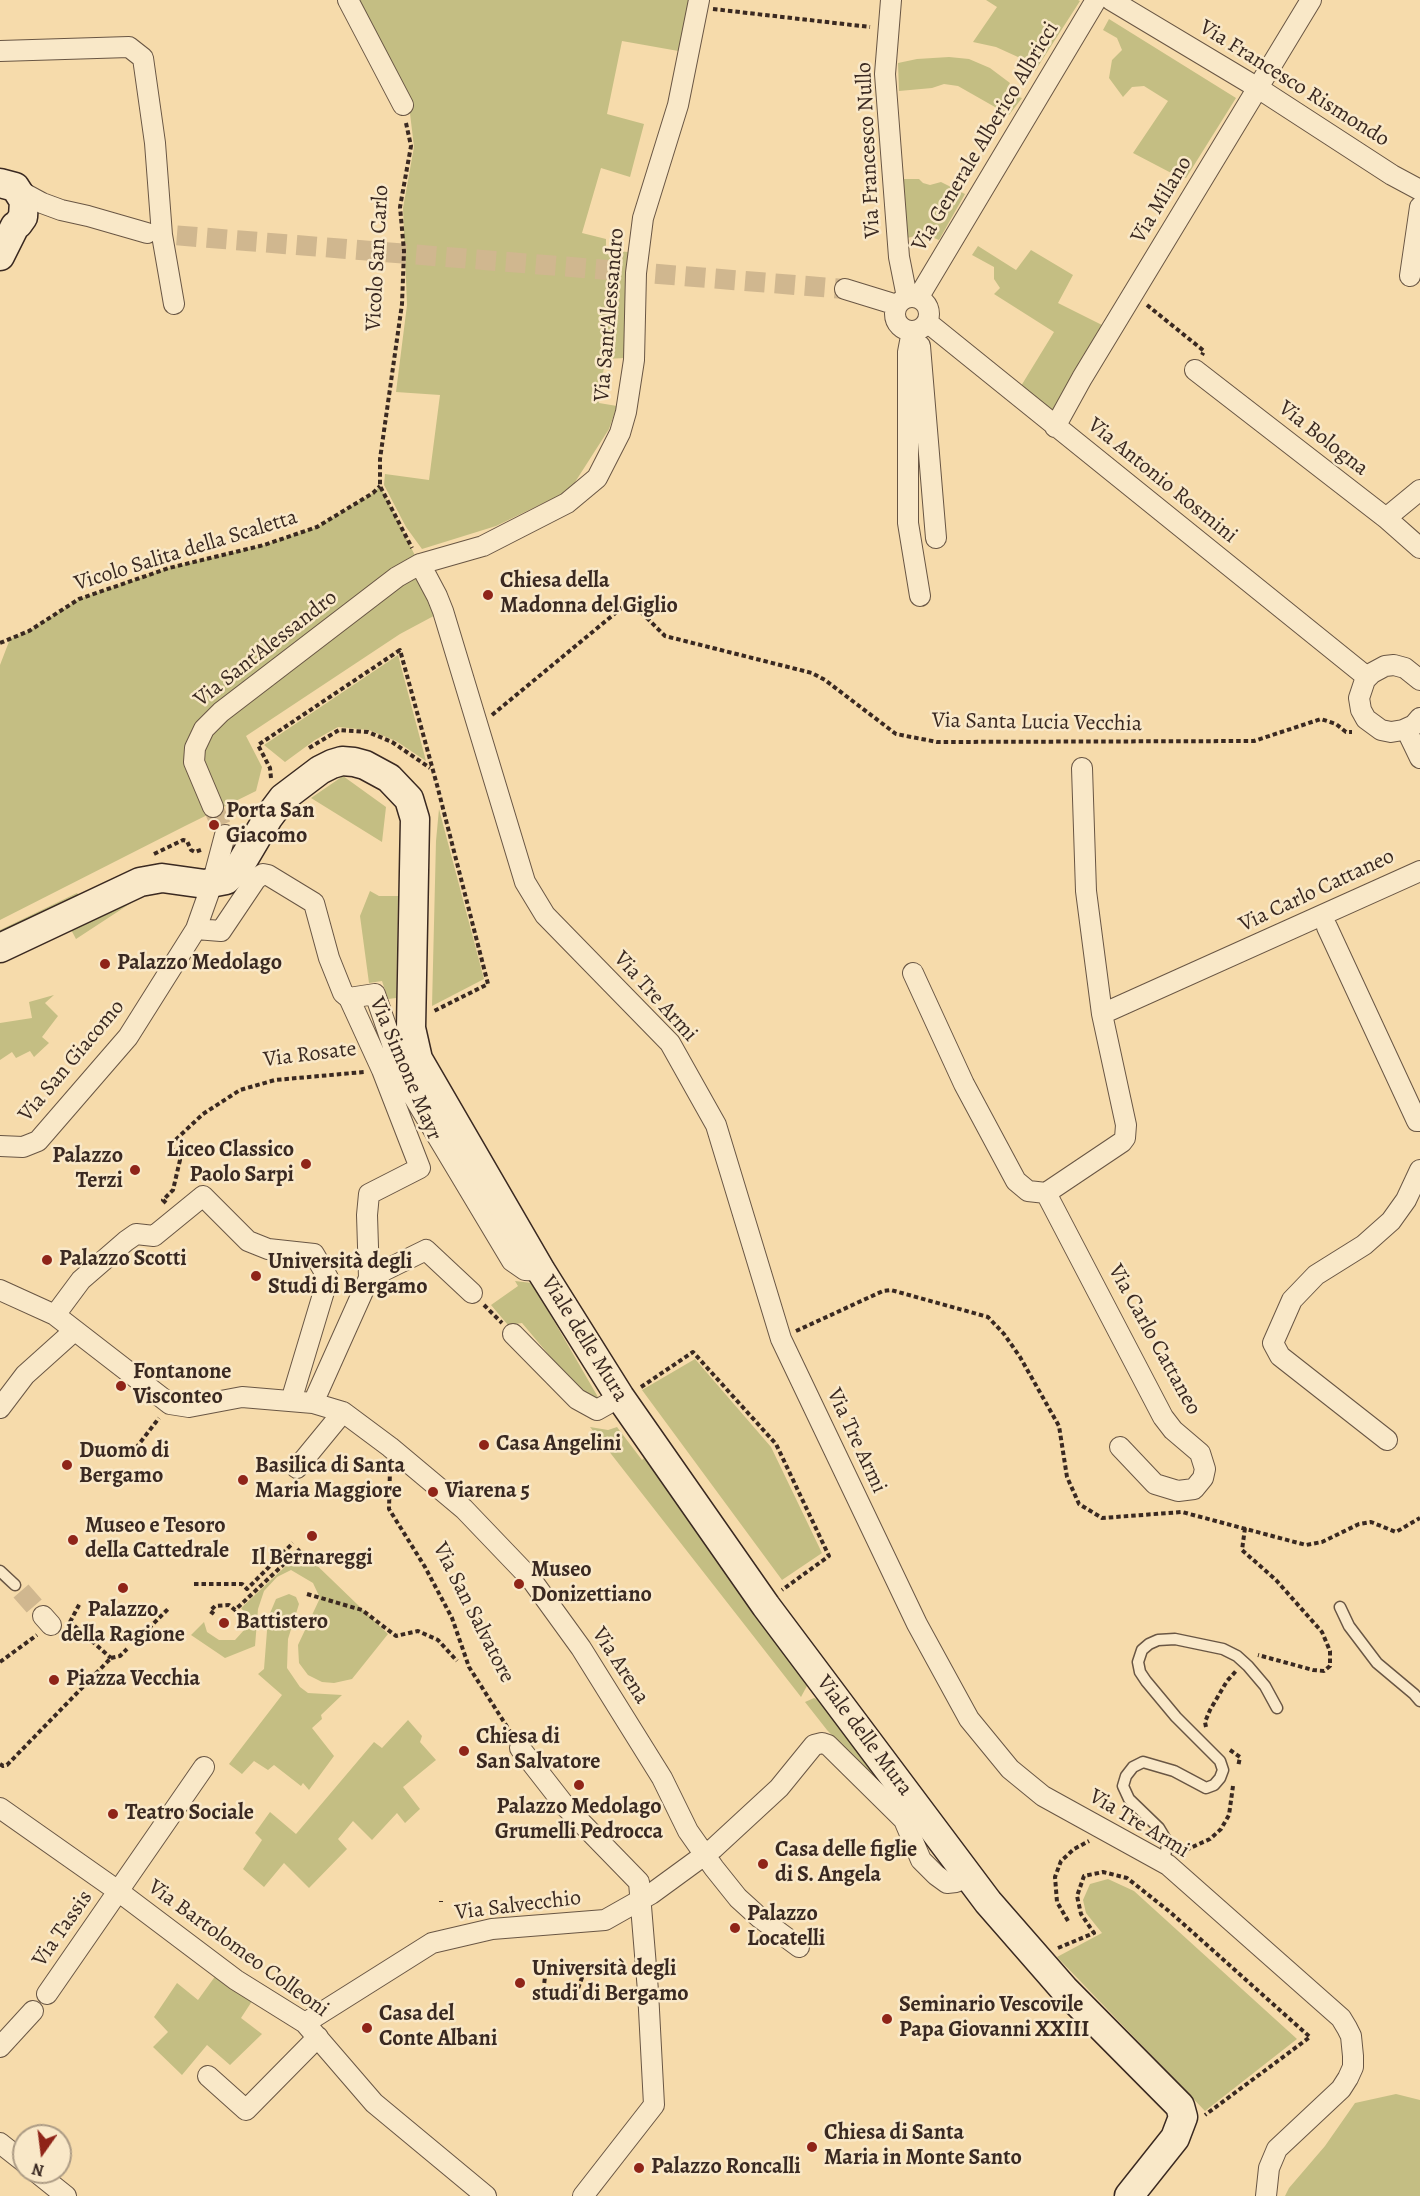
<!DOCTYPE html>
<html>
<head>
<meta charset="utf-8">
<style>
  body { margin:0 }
  #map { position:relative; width:1420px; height:2196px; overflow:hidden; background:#f6dbab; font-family:Alegreya,serif }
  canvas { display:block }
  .north { position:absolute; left:12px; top:2124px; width:60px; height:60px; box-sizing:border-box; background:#f9e8c8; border:2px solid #ad9c85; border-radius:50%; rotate:194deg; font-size:16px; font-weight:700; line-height:24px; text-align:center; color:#3a2921 }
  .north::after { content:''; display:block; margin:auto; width:21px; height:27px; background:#8f2418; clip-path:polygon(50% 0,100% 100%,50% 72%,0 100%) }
</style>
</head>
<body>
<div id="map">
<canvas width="1420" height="2196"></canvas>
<div class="north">N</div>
</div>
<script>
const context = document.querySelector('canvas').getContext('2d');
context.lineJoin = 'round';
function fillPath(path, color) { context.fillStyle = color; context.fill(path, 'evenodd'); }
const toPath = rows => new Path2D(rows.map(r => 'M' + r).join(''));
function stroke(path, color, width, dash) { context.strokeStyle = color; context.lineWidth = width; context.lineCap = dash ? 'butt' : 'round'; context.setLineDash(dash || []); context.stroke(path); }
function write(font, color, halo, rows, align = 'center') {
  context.font = font + ' Alegreya,serif'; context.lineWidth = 5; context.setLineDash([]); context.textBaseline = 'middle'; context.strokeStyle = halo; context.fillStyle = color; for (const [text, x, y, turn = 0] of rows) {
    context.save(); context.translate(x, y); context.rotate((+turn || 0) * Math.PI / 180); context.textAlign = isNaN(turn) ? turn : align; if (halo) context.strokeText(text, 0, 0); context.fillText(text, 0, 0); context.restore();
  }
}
fillPath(toPath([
  [352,0,691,0,684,52,622,41,607,114,644,124,630,177,601,168,582,233,606,239,606,250,628,252,625,358,605,359,599,403,617,406,609,429,570,490,496,526,422,549,406,527,384,485,385,474,429,480,440,395,396,392,407,305,403,208,414,147,409,105],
  [986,0,1078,0,1080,1,1035,71,1018,57,996,47,973,42,997,7],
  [1109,19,1236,98,1186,178,1177,176,1133,153,1168,101,1144,86,1132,87,1123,97,1109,78,1112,60,1122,50,1117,38,1103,30],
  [949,57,969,59,990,68,1010,83,1005,93,1022,98,1009,115,958,86,944,84,932,88,899,91,898,63,917,59],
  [903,179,919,179,923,183,930,185,941,182,965,194,939,240,924,234,907,238],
  [978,246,1016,270,1031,250,1073,275,1058,303,1106,327,1053,418,1021,386,1054,332,994,294,1000,288,994,279,994,267,972,255],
  [380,486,443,611,400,634,246,736,262,767,256,791,185,826,0,920,0,665,10,639,29,631,79,599,169,568,264,545,317,527,373,493],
  [398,655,426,761,396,741,369,730,338,727,315,740,285,762,264,745],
  [343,776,386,807,382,842,311,798],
  [439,809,484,979,432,1006,436,841],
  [370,891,379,896,398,896,396,998,388,999,382,981,369,983,360,916],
  [77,893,80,897,0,935,0,930],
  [129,901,131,903,76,939,69,926],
  [54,995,45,1003,58,1016,42,1037,49,1043,34,1057,30,1051,16,1058,12,1052,0,1060,0,1023,32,1018,29,1002],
  [515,1281,532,1283,602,1404,592,1406,522,1323,508,1325,491,1305,518,1286],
  [695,1359,771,1447,822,1553,782,1580,642,1390],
  [590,1427,608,1430,617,1427,642,1460,645,1457,808,1684,801,1697],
  [302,1551,388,1634,352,1679,334,1683,322,1682,308,1675,299,1663,298,1645,320,1598,313,1583,291,1570,277,1577,264,1591,258,1609,255,1646,225,1658,191,1635,204,1622,207,1632,219,1640,235,1640,245,1629,245,1613,241,1608],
  [289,1594,296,1597,299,1604,288,1639,287,1668,300,1687,308,1693,342,1695,321,1715,322,1719,312,1728,334,1756,309,1790,303,1783,301,1786,274,1765,268,1770,254,1761,242,1774,229,1764,282,1695,258,1674,264,1669,268,1618,276,1599],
  [814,1698,819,1700,895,1802,827,1730,805,1702],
  [408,1720,422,1736,420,1742,436,1760,403,1787,420,1809,405,1823,397,1813,372,1840,353,1821,338,1839,347,1849,309,1888,284,1863,264,1887,243,1869,262,1840,255,1833,270,1812,296,1834,374,1742,382,1748],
  [1108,1879,1134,1891,1297,2039,1205,2111,1057,1957,1102,1933,1086,1913,1083,1900,1090,1884],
  [219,1971,256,1995,241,2018,262,2034,230,2065,207,2045,182,2075,153,2047,168,2032,154,2017,177,1983,198,2000],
  [1396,2094,1420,2100,1420,2196,1285,2196,1289,2188,1325,2146,1355,2103]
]), '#c4be83');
stroke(toPath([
  [147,233,845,289],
  [213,807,225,835],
  [21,1591,43,1616]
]), '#d0b78f', 20, [20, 10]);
const lane = toPath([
  [0,1571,15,1585],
  [1340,1607,1349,1626,1377,1663,1414,1694,1420,1701],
  [1164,1863,1167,1845,1165,1838,1159,1828,1129,1799,1123,1786,1126,1776,1133,1767,1143,1762,1174,1771,1206,1788,1214,1785,1220,1778,1223,1770,1220,1761,1176,1717,1146,1681,1140,1672,1138,1662,1142,1650,1149,1644,1158,1640,1175,1639,1223,1649,1237,1656,1248,1666,1265,1686,1277,1708]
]);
const street = toPath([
  [348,0,403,105],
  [891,0,885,74,899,257,907,297],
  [1111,0,1258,88,1392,175,1420,190],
  [0,51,129,47,143,58,155,143,162,235,174,304],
  [18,190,42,203,61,210,88,216,147,233],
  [1410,276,1420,207],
  [845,289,897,305],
  '895 314a17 17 0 1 1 34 0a17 17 0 1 1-34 0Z',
  [918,298,1096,0],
  [927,322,1367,677],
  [912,331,908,352,908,523,920,596],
  [920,346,936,538],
  [1195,370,1386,518,1420,548],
  [1055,427,1082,378,1311,0],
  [1386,518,1420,490],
  [420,564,437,596,443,611,525,882,545,915,670,1043,716,1125,781,1339,917,1624,969,1719,1010,1769,1043,1796,1168,1865,1341,2018,1347,2028,1351,2036,1353,2056,1353,2067,1348,2078,1341,2089,1277,2149,1269,2168,1266,2196],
  [1420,680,1405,668,1394,665,1385,666,1372,673,1365,680,1359,698,1361,710,1366,719,1381,730,1391,732,1403,730,1414,725,1420,718],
  [1406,729,1420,758],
  [1082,768,1086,891,1102,1014],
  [213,807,194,762,195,748,204,729,221,712,397,577,420,564,483,546,567,503,597,478,620,433,626,412,634,360,636,273,643,218,678,105,699,0],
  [1327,927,1417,1121,1420,1121],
  [196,929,221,931,256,879,263,874,268,875,314,903,329,958,343,993,349,998],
  [913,973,964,1084,1016,1181,1028,1191,1046,1193,1122,1142,1125,1138,1126,1125,1102,1014,1420,871],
  [0,1146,23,1147,38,1141,128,1037,196,929,212,884,225,835],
  [1046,1193,1163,1417,1173,1430,1200,1453,1205,1469,1203,1478,1194,1489,1178,1491,1155,1484,1120,1447],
  [369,1278,426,1250,472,1293],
  [0,1290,55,1315,170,1404,189,1407,242,1397,313,1403,343,1412,390,1447,464,1509,531,1579,581,1648,662,1778,688,1831,714,1868,738,1898,760,1918,799,1947],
  [55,1315,81,1280,126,1241,136,1234,154,1236,203,1196,248,1241,268,1249,314,1254,328,1278,291,1401],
  [513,1334,577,1399,597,1410,620,1397],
  [313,1403,369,1278,367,1215,369,1194,420,1168,382,1070,349,998,375,994,406,1084,512,1261,525,1270,541,1271],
  [0,1408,25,1375,74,1331],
  [1387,1440,1280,1356,1273,1343,1292,1300,1316,1275,1364,1245,1391,1221,1406,1200,1420,1170],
  [297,1468,343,1412],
  [43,1616,51,1625],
  [520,1748,566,1807,639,1882,648,1991,654,2105,583,2196],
  [0,1808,118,1891,236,1980,305,2023,374,2103,486,2196],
  [47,1994,204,1767],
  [305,2023,432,1943,492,1929,605,1920,651,1894,714,1848,779,1788,814,1745,822,1743,828,1745,904,1820,921,1860,936,1875,947,1883,956,1882,969,1876],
  [0,2047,33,2011],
  [208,2076,246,2110,318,2037],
  [0,2143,24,2162],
  [36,2172,66,2196]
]);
const secondary = toPath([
  [0,183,15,187,24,201,23,217,18,224],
  [0,256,15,226],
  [0,948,140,882,162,878,205,884,226,880,239,867,268,818,283,798,320,770,332,764,342,761,354,762,365,765,389,778,409,799,415,819,411,1028,418,1059,541,1271,620,1397,766,1606,988,1902,1064,1989,1180,2106,1183,2117,1175,2138,1129,2196]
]);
stroke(lane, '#695644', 13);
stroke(street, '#695644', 22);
stroke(secondary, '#3a2921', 31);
stroke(toPath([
  [713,9,870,27],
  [406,123,411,146,400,207,404,251,402,304,380,459,380,486,412,548],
  [1147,305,1204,351,1202,355],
  [0,643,29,631,79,599,169,568,264,545,317,527,373,493,380,486],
  [492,715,630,601,665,636,812,673,825,680,896,734,937,742,1254,741,1321,719,1336,724,1346,732,1352,732],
  [309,748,339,730,368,732,392,742,430,768],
  [271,778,270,768,258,745,400,650,437,785,488,984,432,1012],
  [154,854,183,840,187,841,191,850,195,852,203,849],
  [166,1203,163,1200,173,1190,180,1160,170,1145,203,1114,240,1090,275,1080,364,1072],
  [484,1305,502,1323],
  [796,1331,883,1291,891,1290,988,1317,1004,1334,1020,1357,1059,1426,1067,1477,1079,1504,1102,1518,1182,1512,1306,1545,1322,1542,1359,1524,1371,1522,1396,1532,1420,1518],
  [641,1387,693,1352,776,1444,829,1556,782,1590],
  [136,1448,159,1418],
  [390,1469,389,1509,425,1567,452,1618,469,1667,511,1733],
  [1245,1528,1242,1550,1276,1580,1322,1632,1330,1651,1330,1666,1324,1671,1313,1670,1258,1655],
  [138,1546,170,1547],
  [194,1584,242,1584,247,1589,293,1543],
  [307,1594,362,1610,396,1636,418,1631,438,1640,457,1661],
  [214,1614,210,1611,215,1606,229,1605,235,1610,300,1549],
  [69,1621,111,1658],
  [70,1622,80,1603],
  [138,1639,169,1608],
  [111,1658,120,1656,127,1649],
  [0,1662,37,1635],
  [1206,1727,1205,1722,1210,1710,1227,1681,1236,1671],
  [1230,1750,1240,1757,1238,1767],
  [0,1764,3,1766,7,1765,111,1658],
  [1179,1853,1210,1839,1221,1829,1229,1815,1233,1786],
  [441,1901,441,1902],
  [1068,1921,1057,1902,1055,1877,1061,1861,1074,1849,1089,1841],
  [1058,1948,1094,1933,1081,1914,1077,1896,1084,1876,1103,1872,1127,1878,1170,1912,1310,2037,1205,2115],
  [575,1965,583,1975,577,1991,543,1994,546,1968,575,1965],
  [583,1975,610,1972]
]), '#3a2921', 4, [4.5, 3]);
stroke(lane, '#f9e8c8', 10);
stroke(street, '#f9e8c8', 20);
stroke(secondary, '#f9e8c8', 28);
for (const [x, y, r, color] of [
  [488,595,6,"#8f2418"],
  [214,825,6,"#8f2418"],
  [105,964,6,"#8f2418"],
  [306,1164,6,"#8f2418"],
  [135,1170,6,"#8f2418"],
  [47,1260,6,"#8f2418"],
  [256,1276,6,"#8f2418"],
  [121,1386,6,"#8f2418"],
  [484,1445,6,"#8f2418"],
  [67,1465,6,"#8f2418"],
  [243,1480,6,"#8f2418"],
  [433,1492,6,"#8f2418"],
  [312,1536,6,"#8f2418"],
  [73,1540,6,"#8f2418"],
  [519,1584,6,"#8f2418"],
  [123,1588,6,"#8f2418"],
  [224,1623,6,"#8f2418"],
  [54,1680,6,"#8f2418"],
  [464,1751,6,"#8f2418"],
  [579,1785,6,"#8f2418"],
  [113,1814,6,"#8f2418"],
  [763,1864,6,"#8f2418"],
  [735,1928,6,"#8f2418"],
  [520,1983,6,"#8f2418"],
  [887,2019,6,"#8f2418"],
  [367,2028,6,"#8f2418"],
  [812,2147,6,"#8f2418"],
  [639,2168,6,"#8f2418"]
]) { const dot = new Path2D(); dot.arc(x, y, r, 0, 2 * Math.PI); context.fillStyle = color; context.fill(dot); stroke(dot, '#f9e8c8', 2); }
write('22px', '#3a2921', '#f9e8c8', [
  ["Via Francesco Rismondo",1294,84,32],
  ["Via Generale Alberico Albricci",986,137,-59],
  ["Via Francesco Nullo",869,150,-93],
  ["Via Milano",1162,200,-59],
  ["Vicolo San Carlo",378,258,-87],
  ["Via Sant'Alessandro",610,315,-85],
  ["Via Bologna",1323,439,38],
  ["Via Antonio Rosmini",1162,481,39],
  ["Vicolo Salita della Scaletta",186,551,-17],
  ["Via Sant'Alessandro",266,649,-38],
  ["Via Santa Lucia Vecchia",1037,723,1],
  ["Via Carlo Cattaneo",1317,891,-25],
  ["Via Tre Armi",655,997,48],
  ["Via Rosate",310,1055,-7],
  ["Via San Giacomo",72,1061,-50],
  ["Via Simone Mayr",405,1069,67],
  ["Viale delle Mura",584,1339,58],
  ["Via Carlo Cattaneo",1154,1340,61],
  ["Via Tre Armi",856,1441,65],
  ["Via San Salvatore",473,1613,63],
  ["Via Arena",620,1666,57],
  ["Viale delle Mura",864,1736,53],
  ["Via Tre Armi",1139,1824,31],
  ["Via Salvecchio",518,1906,-7],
  ["Via Tassis",63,1929,-55],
  ["Via Bartolomeo Colleoni",238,1949,36]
]);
write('bold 22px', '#3a2921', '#f9e8c8', [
  ["Chiesa della",500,582],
  ["Madonna del Giglio",500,607],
  ["Porta San",226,812],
  ["Giacomo",226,837],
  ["Palazzo Medolago",117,964],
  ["Liceo Classico",294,1151,"right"],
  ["Paolo Sarpi",294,1176,"right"],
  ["Palazzo",123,1157,"right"],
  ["Terzi",123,1182,"right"],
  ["Palazzo Scotti",59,1260],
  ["Università degli",268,1263],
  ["Studi di Bergamo",268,1288],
  ["Fontanone",133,1373],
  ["Visconteo",133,1398],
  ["Casa Angelini",496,1445],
  ["Duomo di",79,1452],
  ["Bergamo",79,1477],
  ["Basilica di Santa",255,1467],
  ["Maria Maggiore",255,1492],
  ["Viarena 5",445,1492],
  ["Museo e Tesoro",85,1527],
  ["della Cattedrale",85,1552],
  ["Il Bernareggi",312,1559,"center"],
  ["Museo",531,1571],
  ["Donizettiano",531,1596],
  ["Palazzo",123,1611,"center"],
  ["della Ragione",123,1636,"center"],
  ["Battistero",236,1623],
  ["Piazza Vecchia",66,1680],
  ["Chiesa di",476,1738],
  ["San Salvatore",476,1763],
  ["Palazzo Medolago",579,1808,"center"],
  ["Grumelli Pedrocca",579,1833,"center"],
  ["Teatro Sociale",125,1814],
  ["Casa delle figlie",775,1851],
  ["di S. Angela",775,1876],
  ["Palazzo",747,1915],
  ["Locatelli",747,1940],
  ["Università degli",532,1970],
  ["studi di Bergamo",532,1995],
  ["Seminario Vescovile",899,2006],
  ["Papa Giovanni XXIII",899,2031],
  ["Casa del",379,2015],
  ["Conte Albani",379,2040],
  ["Chiesa di Santa",824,2134],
  ["Maria in Monte Santo",824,2159],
  ["Palazzo Roncalli",651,2168]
], 'left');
</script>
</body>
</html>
